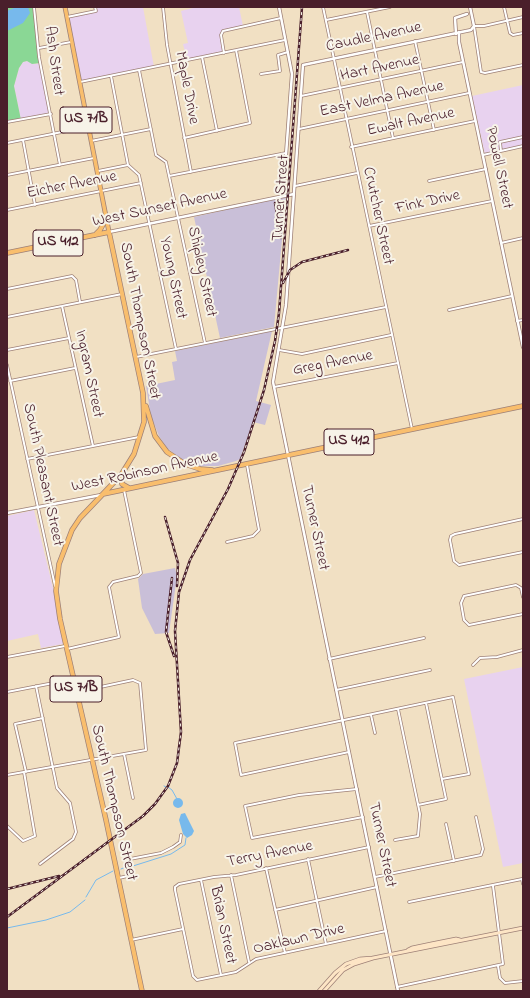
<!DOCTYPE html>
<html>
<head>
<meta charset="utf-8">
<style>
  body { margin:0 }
  #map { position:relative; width:530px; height:998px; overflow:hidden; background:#f1e0c3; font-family:"Indie Flower",sans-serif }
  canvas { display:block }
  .frame { position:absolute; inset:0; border:8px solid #4a1f2b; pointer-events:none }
</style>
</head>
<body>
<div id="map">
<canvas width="530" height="998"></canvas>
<div class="frame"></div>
</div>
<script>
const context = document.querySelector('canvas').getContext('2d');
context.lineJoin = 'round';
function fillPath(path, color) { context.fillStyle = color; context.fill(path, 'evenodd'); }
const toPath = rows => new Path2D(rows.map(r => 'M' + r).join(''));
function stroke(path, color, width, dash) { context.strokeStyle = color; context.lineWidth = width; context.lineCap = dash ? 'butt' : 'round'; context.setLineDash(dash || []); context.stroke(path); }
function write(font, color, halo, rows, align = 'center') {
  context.font = font + ' "Indie Flower",sans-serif'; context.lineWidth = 4; context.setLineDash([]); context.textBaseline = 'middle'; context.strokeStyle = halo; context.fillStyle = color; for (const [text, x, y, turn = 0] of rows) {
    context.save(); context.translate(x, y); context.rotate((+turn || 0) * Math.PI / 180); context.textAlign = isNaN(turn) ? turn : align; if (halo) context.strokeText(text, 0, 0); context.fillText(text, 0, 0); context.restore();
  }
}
fillPath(toPath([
  [95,7,143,7,154,67,79,82,67,17,95,11],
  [197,7,239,7,243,26,223,30,221,33,224,53,187,60,183,44,188,43,181,11],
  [27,61,35,64,40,63,51,114,21,120,14,86,19,68,23,62],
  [523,85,523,146,485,155,472,96],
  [34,510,53,588,63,644,41,648,38,634,7,641,7,516],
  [523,667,523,863,503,867,464,679]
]), '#e8d2ef');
fillPath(toPath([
  [286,196,274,327,220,338,194,217],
  [272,331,256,401,271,405,265,425,253,422,240,459,236,461,218,466,199,466,181,459,167,448,159,436,151,416,146,386,175,380,172,362,177,361,175,351],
  [175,568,177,576,169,633,155,634,142,608,138,579,143,574]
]), '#c9bfd8');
fillPath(toPath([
  [7,7,34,7,40,63,32,64,27,61,23,62,19,68,14,86,21,120,7,122]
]), '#8ad795');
fillPath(toPath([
  [28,7,30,13,23,23,7,31,7,11,14,8],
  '173 803a5 5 0 1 1 10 0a5 5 0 1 1-10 0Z',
  [185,813,194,831,192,835,187,838,183,834,179,820,181,814]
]), '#77b9ec');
stroke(toPath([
  [164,786,166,787],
  [168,787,172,790,177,799],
  [133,866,171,854,185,845,186,838],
  [121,869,128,866],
  [86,897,96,880,113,871],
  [7,928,46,920,70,912,85,900],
  [7,968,7,973]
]), '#77b9ec', 1);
const minor = toPath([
  [34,7,39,57,60,165],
  [163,7,167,45,191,172],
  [323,7,412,429],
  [504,7,510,33,513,35,523,33],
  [367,12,393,138],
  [67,17,96,11,95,7],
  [523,17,484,26,474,26,481,72,485,73,523,65],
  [326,20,390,7],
  [415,41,434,130],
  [39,48,71,42],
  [224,53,221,35,223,31,281,18],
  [202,57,217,131],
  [139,70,156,155,166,162,205,343],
  [261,74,280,71,278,55,288,52],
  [111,76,128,165,139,175,176,349],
  [80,82,285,40],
  [301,96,463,62],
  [7,122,51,114],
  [299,129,469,93],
  [184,138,250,123,236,50],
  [23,140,35,205],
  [91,141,151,129],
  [7,143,87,127],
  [351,147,475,121],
  [501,151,500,142,523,137],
  [483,155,523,146],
  [98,171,128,165],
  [7,175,94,158],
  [169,176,286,153],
  [429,181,486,169],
  [295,186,357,173],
  [7,210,141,183],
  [369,226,492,201],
  [501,243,523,238],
  [7,289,72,276,76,280,80,302],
  [62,306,93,446],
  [449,310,512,296],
  [7,317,122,294],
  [517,321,523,320],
  [7,350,69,338],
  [279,350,302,354,391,335],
  [136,357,386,307],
  [7,365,55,586],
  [10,381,75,368],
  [274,387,398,363],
  [27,459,139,437],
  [523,519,455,534,451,536,450,540,454,561,459,565,523,552],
  [227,542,253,536,259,530,247,465],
  [523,597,521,588,516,585,464,596,461,603,464,620,469,625,523,614],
  [67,649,119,637,109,587,113,582,138,576,141,573,124,490],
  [7,657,65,646],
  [329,659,424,638],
  [473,665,480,658,497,657,523,650],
  [36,686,57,788,70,803,76,832,73,839,40,864],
  [336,690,430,670],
  [7,692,74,679],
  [371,715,375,733],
  [349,752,241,775,235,743,453,697,469,774,442,779],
  [124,754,133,798],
  [26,772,15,724,43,718],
  [7,775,146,750,140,683,133,680,77,692],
  [357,789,299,795,245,806,252,838,363,817],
  [418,805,446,799,426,703],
  [446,824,454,861],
  [7,826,23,841,35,836,24,772],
  [395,840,418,836,420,814,398,709],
  [369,847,236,875,214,877,179,884,175,887,175,890,193,976,197,980,236,972,256,959,386,931],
  [308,859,326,944],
  [266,868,285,953],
  [231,875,249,962],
  [375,877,481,855,483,849,476,817],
  [119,878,132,875,130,859,161,853,173,847,180,842,181,835],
  [201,880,221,975],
  [409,902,522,879,523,884],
  [275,910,377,887],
  [131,940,183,929],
  [498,966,500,978,505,983,523,981],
  [397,987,503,964,493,886]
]);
const tertiary = toPath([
  [279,7,292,74,283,195],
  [459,32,459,42,523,347],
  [456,34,455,18,467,14],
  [109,232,294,194],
  [7,513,101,495],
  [398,991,273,382,286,305,303,65,471,30,474,26,470,7]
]);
const secondary = toPath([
  [408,950,412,948,431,944,456,939,460,940],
  [319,991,335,973,346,964,360,959,373,958],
  [324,991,343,970,354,964,373,958,523,928]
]);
const primary = toPath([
  [65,7,109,232]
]);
const trunk = toPath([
  [95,235,100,230,106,219],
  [7,253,109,232,143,393,144,422,134,454,121,475,80,518,72,530,59,564,56,591,60,619,106,820,142,991],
  [146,406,155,436,167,452,185,464,200,469,212,470],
  [121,475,122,484,129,488],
  [103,494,523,406]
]);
stroke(minor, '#9e8077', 3.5);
stroke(tertiary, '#9e8077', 4);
stroke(secondary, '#9e8077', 4.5);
stroke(primary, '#9e8077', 5);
stroke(trunk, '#9e8077', 5.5);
stroke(minor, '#fff', 2);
stroke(tertiary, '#fff', 2.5);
stroke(secondary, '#fde5c5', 3);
stroke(primary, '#f9be6d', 3.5);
stroke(trunk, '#f9be6d', 4);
const rail = toPath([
  [275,203,281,238],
  [283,283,290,270,302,262,348,250],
  [165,517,178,563,177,586],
  [172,578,166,632,174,656],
  [7,889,59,876],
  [7,917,143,816,155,804,168,786,177,763,181,732,175,631,179,592,190,560,228,489,244,452,264,390,275,341,279,313,302,7]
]);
stroke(rail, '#4a1f2b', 2.5);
stroke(rail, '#f7f3e8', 1, [3]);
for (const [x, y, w] of [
  [86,120,52],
  [58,243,50],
  [349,442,50],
  [76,689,52]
]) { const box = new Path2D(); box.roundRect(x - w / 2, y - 13, w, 26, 3); context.fillStyle = '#f7f3e8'; context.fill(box); stroke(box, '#4a1f2b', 1); }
write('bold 15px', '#4a1f2b', null, [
  ["US 71B",86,120],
  ["US 412",58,243],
  ["US 412",349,442],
  ["US 71B",76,689]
]);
write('16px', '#4a1f2b', '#f7f3e8', [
  ["Caudle Avenue",374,38,-12],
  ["Ash Street",53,61,82],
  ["Hart Avenue",380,69,-12],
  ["Maple Drive",186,88,79],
  ["East Velma Avenue",382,100,-12],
  ["Ewalt Avenue",411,123,-12],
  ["Powell Street",498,168,78],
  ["Eicher Avenue",72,186,-11],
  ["Turner Street",282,198,-86],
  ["Fink Drive",428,203,-12],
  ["West Sunset Avenue",160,209,-12],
  ["Crutcher Street",377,216,78],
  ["Shipley Street",201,272,78],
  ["Young Street",172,278,78],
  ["South Thompson Street",139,321,79],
  ["Greg Avenue",333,364,-11],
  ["Ingram Street",88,374,78],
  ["West Robinson Avenue",145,473,-12],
  ["South Pleasant Street",42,475,78],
  ["Turner Street",314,528,78],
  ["South Thompson Street",113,803,77],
  ["Turner Street",381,845,78],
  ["Terry Avenue",270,855,-11],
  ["Brian Street",222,925,78],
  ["Oaklawn Drive",299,940,-13]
]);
</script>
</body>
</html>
